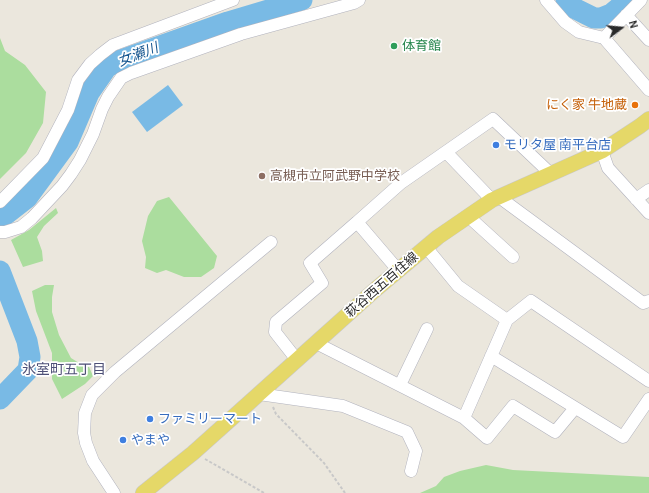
<!DOCTYPE html>
<html>
<head>
<meta charset="utf-8">
<style>
  body { margin:0 }
  #map { position:relative; width:649px; height:493px; overflow:hidden; background:#ebe7dd; font-family:Karla,sans-serif }
  canvas { display:block }
  .north { position:absolute; left:601px; top:8px; width:40px; height:40px; -webkit-text-stroke:3px #fff; paint-order:stroke; rotate:74deg; font-size:11px; font-weight:700; line-height:16px; text-align:center; color:#2a2a2a }
  .north::after { content:''; display:block; margin:auto; width:14px; height:18px; background:#2a2a2a; clip-path:polygon(50% 0,100% 100%,50% 72%,0 100%) }
</style>
</head>
<body>
<div id="map">
<canvas width="649" height="493"></canvas>
<div class="north">N</div>
</div>
<script>
const context = document.querySelector('canvas').getContext('2d');
context.lineJoin = 'round';
function fillPath(path, color) { context.fillStyle = color; context.fill(path, 'evenodd'); }
const toPath = rows => new Path2D(rows.map(r => 'M' + r).join(''));
function stroke(path, color, width, dash) { context.strokeStyle = color; context.lineWidth = width; context.lineCap = dash ? 'butt' : 'round'; context.setLineDash(dash || []); context.stroke(path); }
function write(font, color, halo, rows, align = 'center') {
  context.font = font + ' Karla,"Noto Sans JP",sans-serif'; context.lineWidth = 3.5; context.setLineDash([]); context.textBaseline = 'middle'; context.strokeStyle = halo; context.fillStyle = color; for (const [text, x, y, turn = 0] of rows) {
    context.save(); context.translate(x, y); context.rotate((+turn || 0) * Math.PI / 180); context.textAlign = isNaN(turn) ? turn : align; if (halo) context.strokeText(text, 0, 0); context.fillText(text, 0, 0); context.restore();
  }
}
fillPath(toPath([
  [0,38,5,51,25,65,46,92,43,123,26,153,0,179],
  [169,197,217,256,214,268,201,277,184,277,166,270,157,273,145,268,146,257,142,241,148,216,157,201],
  [56,208,58,213,44,226,37,237,42,251,43,261,23,267,11,240,29,230],
  [45,285,54,285,52,297,52,312,59,335,71,358,79,363,89,367,93,376,85,384,62,399,52,379,52,353,36,311,32,291],
  [486,465,513,470,649,477,649,493,420,493,436,486,444,477,460,471]
]), '#abdd9e');
fillPath(toPath([
  [168,85,183,105,147,132,132,112]
]), '#79bae5');
stroke(toPath([
  [566,0,574,8,594,18,601,18,611,14,628,0],
  [0,219,27,198,68,142,89,93,107,67,121,60,228,22,302,0],
  [0,271,27,341,30,357,28,370,0,399]
]), '#79bae5', 21);
const minor = toPath([
  [546,0,565,22,579,32,604,38,649,90],
  [626,15,649,40],
  [604,38,641,0],
  [602,151,608,168,649,213],
  [446,152,492,200],
  [499,197,643,303,649,301],
  [636,199,649,190],
  [0,202,43,158,68,110,78,80,90,64,100,55,113,45,233,0],
  [469,217,513,257],
  [357,222,401,183,493,119,551,174],
  [0,232,5,232,21,227,32,218,62,186,71,174,80,160,93,134,102,109,108,97,121,78,131,73,241,34,354,3,359,0],
  [507,320,531,301,649,381],
  [316,343,464,418,507,320,458,286,426,247],
  [491,356,623,437,649,399],
  [297,360,275,332,276,322,322,283,310,263,357,222,398,270],
  [400,385,427,329],
  [259,394,343,406,407,432,416,451,411,471],
  [464,418,487,438,513,406,555,432,575,408],
  [114,493,93,461,86,443,84,433,85,413,92,395,115,372,271,242]
]);
const major = toPath([
  [143,493,193,453,376,289,438,237,492,200,602,151,640,126,649,119]
]);
stroke(minor, '#b1b2bd', 13);
stroke(major, '#c8c8c8', 16);
stroke(toPath([
  [273,407,276,414,324,463,345,493],
  [205,459,264,493]
]), '#c8c8c8', 2, [3, 2]);
stroke(minor, '#fff', 12);
stroke(major, '#e5d868', 15);
for (const [x, y, r, color] of [
  [394,46,4,"#2e9e5b"],
  [635,105,4,"#e8710a"],
  [496,145,4,"#3f7fe0"],
  [262,176,4,"#8d6e63"],
  [150,419,4,"#3f7fe0"],
  [123,440,4,"#3f7fe0"]
]) { const dot = new Path2D(); dot.arc(x, y, r, 0, 2 * Math.PI); context.fillStyle = color; context.fill(dot); stroke(dot, '#fff', 1.5); }
write('13px', '#27864d', '#fff', [
  ["体育館",402,46]
], 'left');
write('13px', '#c56008', '#fff', [
  ["にく家 牛地蔵",627,105]
], 'right');
write('13px', '#366cbe', '#fff', [
  ["モリタ屋 南平台店",504,145],
  ["ファミリーマート",158,419],
  ["やまや",131,440]
], 'left');
write('13px', '#785e54', '#fff', [
  ["高槻市立阿武野中学校",270,176]
], 'left');
write('13px', '#2a2a2a', '#fff', [
  ["萩谷西五百住線",382,285,-41]
]);
write('italic 14px', '#185790', '#fff', [
  ["女瀬川",138,55,-21]
]);
write('14px', '#4e5077', '#fff', [
  ["氷室町五丁目",64,370]
]);
</script>
</body>
</html>
